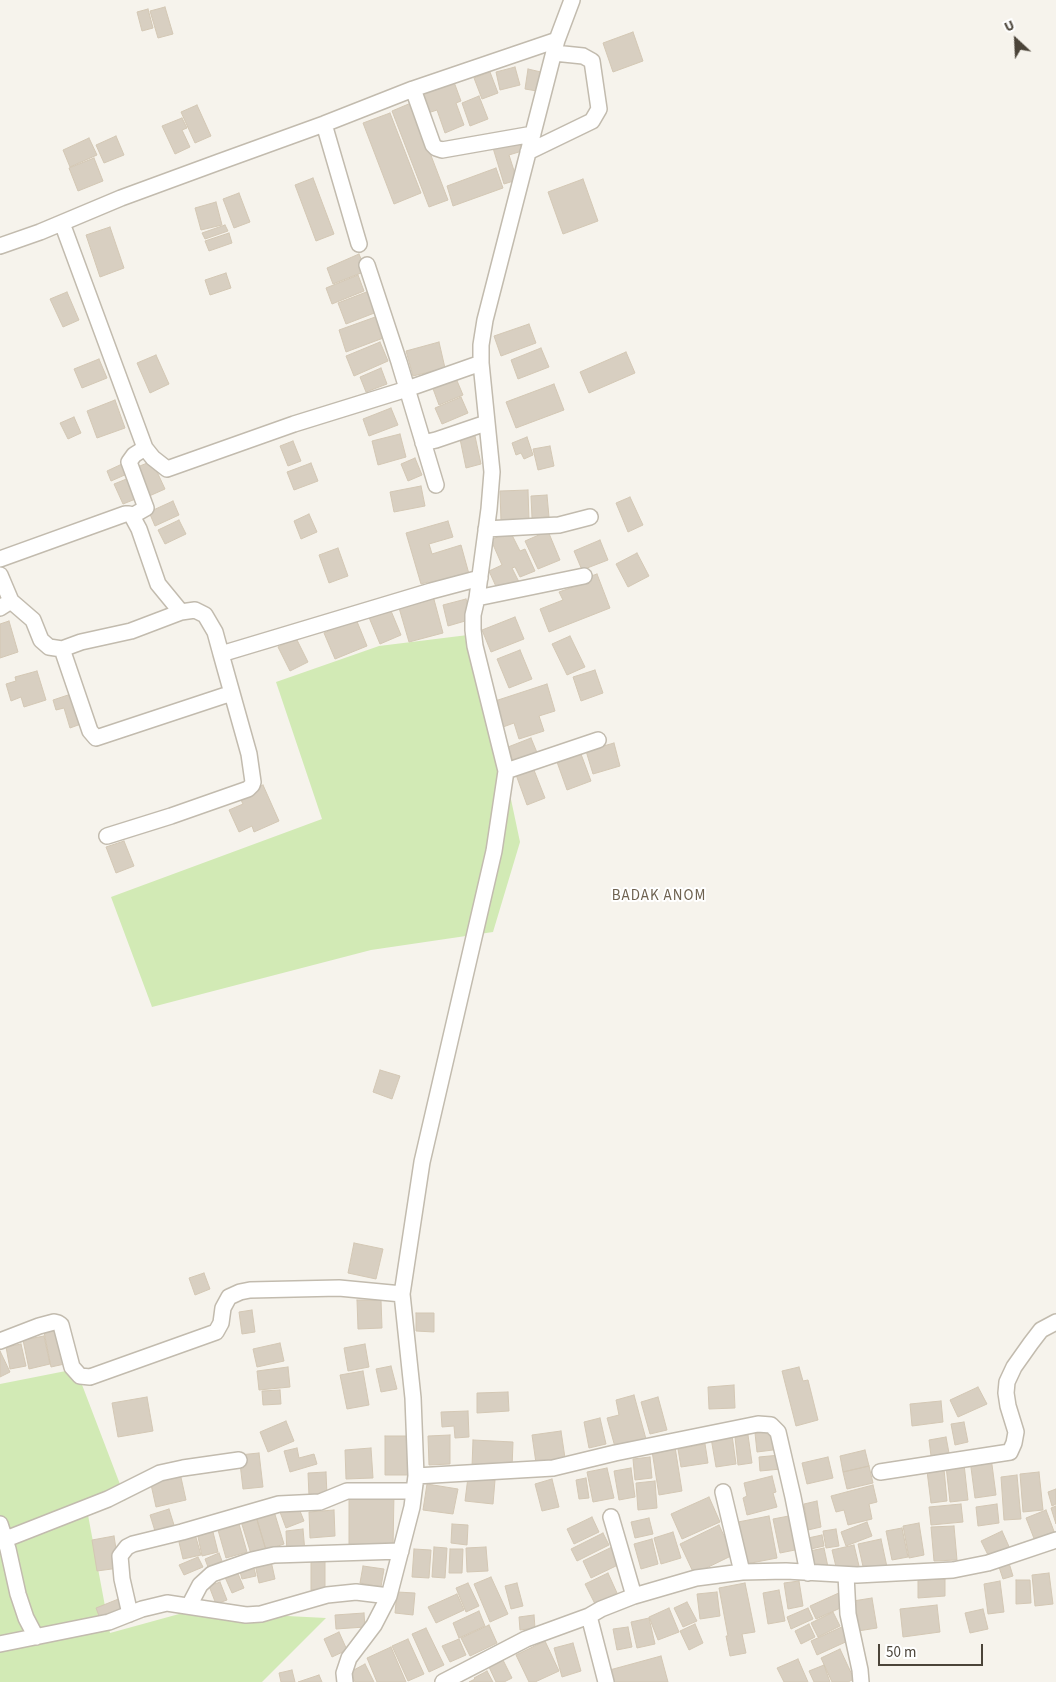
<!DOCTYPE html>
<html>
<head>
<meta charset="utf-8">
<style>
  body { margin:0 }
  #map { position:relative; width:1056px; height:1682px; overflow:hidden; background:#f6f3ec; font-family:"Source Sans 3",sans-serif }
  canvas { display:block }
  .north { position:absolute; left:991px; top:15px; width:50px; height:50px; -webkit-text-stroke:4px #fff; paint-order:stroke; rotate:335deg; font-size:14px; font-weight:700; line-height:20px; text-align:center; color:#4b4439 }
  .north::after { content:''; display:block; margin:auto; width:18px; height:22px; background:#4b4439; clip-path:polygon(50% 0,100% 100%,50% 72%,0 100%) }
  .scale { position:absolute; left:878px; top:1644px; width:105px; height:22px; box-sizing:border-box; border:2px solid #4b4439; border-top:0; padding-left:6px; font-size:15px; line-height:18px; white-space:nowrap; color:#4b4439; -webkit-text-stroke:4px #fff; paint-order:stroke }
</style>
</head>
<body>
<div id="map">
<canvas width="1056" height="1682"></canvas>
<div class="north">U</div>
<div class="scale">50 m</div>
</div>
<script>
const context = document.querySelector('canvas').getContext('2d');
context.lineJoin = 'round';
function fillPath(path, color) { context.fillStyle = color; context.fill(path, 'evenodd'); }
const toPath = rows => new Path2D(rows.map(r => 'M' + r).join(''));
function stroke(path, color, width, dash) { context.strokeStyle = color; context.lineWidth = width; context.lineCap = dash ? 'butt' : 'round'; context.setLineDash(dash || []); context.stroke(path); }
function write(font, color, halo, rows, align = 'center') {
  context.font = font + ' "Source Sans 3",sans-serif'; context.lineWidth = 4; context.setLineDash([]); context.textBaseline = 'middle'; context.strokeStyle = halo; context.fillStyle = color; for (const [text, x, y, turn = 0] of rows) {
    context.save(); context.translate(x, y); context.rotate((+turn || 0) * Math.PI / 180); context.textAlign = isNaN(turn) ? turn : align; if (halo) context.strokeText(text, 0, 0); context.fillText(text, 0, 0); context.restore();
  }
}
fillPath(toPath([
  [476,634,520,842,493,932,371,950,152,1007,111,897,322,819,276,682,379,646],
  [76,1369,126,1500,88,1515,110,1633,190,1611,326,1618,262,1682,0,1682,0,1384]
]), '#d2eab5');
const building = toPath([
  [165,7,173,34,158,38,150,11,165,7],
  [148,9,153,28,142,31,137,12,148,9],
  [633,32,643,61,613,72,603,43,633,32],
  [515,67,520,85,500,90,496,72,515,67],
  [528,69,541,72,537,91,525,89,528,69],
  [490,72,498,93,482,99,474,78,490,72],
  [454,82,461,101,456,103,464,125,445,133,437,110,428,113,421,94,454,82],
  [479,96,488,119,470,126,462,103,479,96],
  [411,103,448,200,429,207,392,111,411,103],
  [197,105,211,136,195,143,181,112,197,105],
  [390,113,421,193,394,204,363,123,390,113],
  [182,118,187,128,182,130,190,147,175,154,162,126,182,118],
  [116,136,124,155,104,163,96,145,116,136],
  [89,138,97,155,70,167,63,150,89,138],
  [519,140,522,151,509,155,517,180,504,184,493,148,519,140],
  [94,158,103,181,78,191,69,168,94,158],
  [496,168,503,188,453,206,447,186,496,168],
  [313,178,334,234,316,241,295,185,313,178],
  [583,179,598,221,563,234,548,192,583,179],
  [239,193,250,222,234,228,223,199,239,193],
  [216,202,222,225,201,230,195,208,216,202],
  [225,225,228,231,205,239,202,233,225,225],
  [110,227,124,268,100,277,86,235,110,227],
  [229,233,232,243,209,251,205,241,229,233],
  [359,254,366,271,333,284,327,268,359,254],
  [226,273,231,288,210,295,205,280,226,273],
  [358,275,364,291,332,304,326,288,358,275],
  [369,291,377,312,346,324,338,303,369,291],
  [67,292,79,320,63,327,50,299,67,292],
  [378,316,386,337,346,352,339,330,378,316],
  [529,324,536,343,501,356,494,336,529,324],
  [380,342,388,361,354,376,346,356,380,342],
  [439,342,445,368,413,376,406,351,439,342],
  [541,348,549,367,518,379,511,360,541,348],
  [626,352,635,373,589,393,580,372,626,352],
  [156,355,169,384,150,393,137,363,156,355],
  [99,359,107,378,82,388,74,369,99,359],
  [381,368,387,384,366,392,360,377,381,368],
  [455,376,463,395,439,405,432,386,455,376],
  [554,384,564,410,516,428,506,402,554,384],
  [461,397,468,413,442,424,435,408,461,397],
  [115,400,125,428,97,438,87,411,115,400],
  [391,408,398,425,369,436,363,419,391,408],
  [74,417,81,433,68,439,60,423,74,417],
  [400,434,406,457,378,465,372,441,400,434],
  [475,436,481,464,466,468,460,439,475,436],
  [527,437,533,455,524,459,521,453,516,455,512,443,527,437],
  [293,441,301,461,288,466,280,446,293,441],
  [550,446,554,466,538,470,533,449,550,446],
  [415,458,422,475,408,481,401,464,415,458],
  [152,461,165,489,147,497,135,468,152,461],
  [311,463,318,481,294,490,287,472,311,463],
  [122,464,127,474,111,481,107,471,122,464],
  [129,478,138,498,123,504,114,484,129,478],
  [421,486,425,506,394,512,390,492,421,486],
  [528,490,529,520,501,522,500,491,528,490],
  [547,495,549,517,532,518,531,496,547,495],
  [630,497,643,525,628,532,616,503,630,497],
  [173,501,179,515,155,526,149,512,173,501],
  [309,514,317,532,301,539,294,521,309,514],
  [179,520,186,534,165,544,158,530,179,520],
  [448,521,453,537,429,544,432,554,461,545,469,574,429,586,428,582,421,584,406,533,448,521],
  [510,531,520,551,525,549,535,571,520,577,515,567,512,568,519,582,498,591,489,571,502,565,491,540,510,531],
  [548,531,560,560,538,569,525,541,548,531],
  [600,540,608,560,582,570,574,551,600,540],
  [338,548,348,576,329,583,319,555,338,548],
  [637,553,649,576,628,587,616,564,637,553],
  [597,574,610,608,549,632,540,609,563,600,559,592,573,587,571,583,597,574],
  [432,592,443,633,409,642,397,601,432,592],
  [466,599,472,619,448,626,443,605,466,599],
  [389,606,401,635,380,644,368,615,389,606],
  [515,617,524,639,491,652,482,630,515,617],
  [356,619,367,646,335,659,324,633,356,619],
  [9,621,18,652,0,658,0,624,9,621],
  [570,636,585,667,567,675,552,644,570,636],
  [296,638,308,662,290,671,278,647,296,638],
  [520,650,532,679,509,688,497,659,520,650],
  [595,670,603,693,581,701,573,677,595,670],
  [37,671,46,700,24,707,21,697,11,701,6,684,16,681,15,677,37,671],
  [547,684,555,711,539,716,544,731,519,739,514,723,503,727,495,701,547,684],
  [71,694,81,724,70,728,64,708,56,710,53,700,71,694],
  [531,738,538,755,514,764,508,747,531,738],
  [614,743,620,766,593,774,586,751,614,743],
  [581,754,591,781,567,790,557,762,581,754],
  [532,765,545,798,527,805,515,772,532,765],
  [263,785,279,821,254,832,252,826,239,832,229,810,243,804,239,796,263,785],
  [124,841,134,866,116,873,106,847,124,841],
  [380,1070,400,1076,392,1099,373,1092,380,1070],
  [354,1243,383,1249,376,1279,348,1273,354,1243],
  [204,1273,210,1289,195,1295,189,1278,204,1273],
  [357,1300,381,1300,382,1328,358,1329,357,1300],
  [252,1310,255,1332,242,1334,239,1312,252,1310],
  [416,1313,434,1313,434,1332,416,1331,416,1313],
  [62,1328,69,1363,51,1367,44,1332,62,1328],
  [44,1336,50,1364,29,1369,23,1340,44,1336],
  [280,1343,284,1361,257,1367,253,1349,280,1343],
  [21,1344,26,1366,10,1369,6,1347,21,1344],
  [365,1344,369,1367,348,1371,344,1348,365,1344],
  [0,1351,10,1372,0,1377,0,1351],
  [391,1366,397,1389,381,1392,376,1369,391,1366],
  [288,1367,290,1387,259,1390,257,1371,288,1367],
  [799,1367,803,1381,808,1380,818,1420,796,1426,782,1371,799,1367],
  [363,1371,369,1405,347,1409,340,1375,363,1371],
  [734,1385,735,1408,709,1409,708,1387,734,1385],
  [978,1387,987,1404,958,1417,950,1400,978,1387],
  [280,1390,281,1404,263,1405,262,1391,280,1390],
  [508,1392,509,1411,477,1413,477,1393,508,1392],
  [634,1395,646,1439,615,1447,607,1418,619,1415,616,1400,634,1395],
  [147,1397,153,1431,118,1437,112,1403,147,1397],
  [658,1397,667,1430,650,1434,641,1402,658,1397],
  [941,1401,943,1422,912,1426,910,1404,941,1401],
  [468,1411,469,1437,455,1438,454,1426,442,1427,441,1412,468,1411],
  [600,1418,606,1444,589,1448,584,1422,600,1418],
  [286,1421,294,1441,268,1452,260,1432,286,1421],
  [964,1422,968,1442,955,1445,951,1424,964,1422],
  [561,1431,565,1458,536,1463,532,1435,561,1431],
  [771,1432,773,1450,757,1452,755,1433,771,1432],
  [450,1435,450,1464,429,1465,428,1436,450,1435],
  [732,1435,736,1464,716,1467,711,1438,732,1435],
  [748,1435,752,1463,738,1465,735,1437,748,1435],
  [385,1436,409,1436,409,1475,385,1475,385,1436],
  [946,1437,949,1453,931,1456,929,1440,946,1437],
  [473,1440,513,1442,512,1468,472,1467,473,1440],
  [705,1444,708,1463,681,1467,678,1449,705,1444],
  [675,1447,682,1491,659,1495,652,1451,675,1447],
  [297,1448,299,1458,314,1454,317,1464,290,1472,284,1451,297,1448],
  [371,1448,373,1478,346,1479,345,1450,371,1448],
  [865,1450,869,1466,843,1472,840,1456,865,1450],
  [259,1453,263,1487,243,1489,239,1455,259,1453],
  [780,1455,781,1469,760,1471,759,1457,780,1455],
  [650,1457,652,1478,635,1480,633,1459,650,1457],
  [828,1457,833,1478,807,1484,802,1463,828,1457],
  [991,1457,996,1495,975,1498,970,1460,991,1457],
  [964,1464,968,1500,950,1502,946,1466,964,1464],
  [869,1466,873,1483,847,1489,843,1472,869,1466],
  [607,1468,614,1498,593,1502,587,1472,607,1468],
  [631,1468,635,1497,619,1500,614,1471,631,1468],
  [944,1469,947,1501,931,1503,927,1471,944,1469],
  [326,1472,327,1495,309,1496,308,1473,326,1472],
  [1039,1472,1043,1510,1023,1512,1020,1474,1039,1472],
  [180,1473,186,1500,156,1507,150,1480,180,1473],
  [1017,1475,1021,1519,1004,1520,1001,1477,1017,1475],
  [772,1476,776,1492,773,1493,777,1507,747,1515,743,1498,747,1496,744,1483,772,1476],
  [468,1477,495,1480,493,1504,465,1501,468,1477],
  [586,1478,589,1498,579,1499,576,1480,586,1478],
  [552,1479,559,1507,542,1511,535,1484,552,1479],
  [655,1481,657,1508,638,1510,636,1483,655,1481],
  [427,1484,458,1489,453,1514,423,1510,427,1484],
  [873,1485,877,1502,869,1504,872,1519,848,1525,844,1510,836,1512,831,1496,873,1485],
  [1056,1489,1056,1504,1052,1506,1048,1492,1056,1489],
  [349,1492,394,1492,393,1550,349,1550,349,1492],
  [709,1497,720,1522,682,1539,671,1514,709,1497],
  [817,1501,821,1527,808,1530,804,1504,817,1501],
  [961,1504,963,1522,931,1525,929,1507,961,1504],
  [997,1504,999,1523,978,1526,976,1507,997,1504],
  [298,1506,304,1521,286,1528,280,1512,298,1506],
  [1056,1506,1056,1524,1051,1508,1056,1506],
  [273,1508,284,1544,266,1550,255,1513,273,1508],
  [169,1509,174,1525,155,1531,150,1515,169,1509],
  [334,1510,335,1536,310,1538,309,1512,334,1510],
  [1046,1510,1055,1534,1035,1541,1026,1518,1046,1510],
  [255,1513,266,1550,251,1554,240,1518,255,1513],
  [794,1515,800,1549,780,1553,773,1519,794,1515],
  [769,1516,777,1558,746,1564,738,1522,769,1516],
  [237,1517,247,1552,226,1558,216,1523,237,1517],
  [592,1517,599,1532,574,1544,567,1529,592,1517],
  [649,1518,653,1534,635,1538,631,1522,649,1518],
  [867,1522,872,1536,846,1546,841,1532,867,1522],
  [919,1523,924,1555,909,1558,903,1526,919,1523],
  [452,1524,468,1525,467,1545,451,1543,452,1524],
  [719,1525,733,1555,694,1574,680,1544,719,1525],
  [954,1526,957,1560,934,1561,931,1527,954,1526],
  [212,1528,218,1552,202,1556,197,1532,212,1528],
  [902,1528,908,1557,892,1560,886,1531,902,1528],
  [303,1529,305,1552,287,1554,286,1531,303,1529],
  [836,1529,839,1546,826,1548,823,1531,836,1529],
  [1002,1531,1011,1551,991,1561,981,1541,1002,1531],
  [673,1532,681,1558,661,1564,654,1538,673,1532],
  [603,1533,609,1545,577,1561,571,1549,603,1533],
  [195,1534,201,1555,183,1559,178,1538,195,1534],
  [822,1535,824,1546,811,1549,808,1538,822,1535],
  [114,1536,119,1568,97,1571,92,1540,114,1536],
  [652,1539,658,1564,641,1569,634,1544,652,1539],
  [881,1539,887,1567,864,1571,858,1544,881,1539],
  [854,1545,859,1566,837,1571,832,1550,854,1545],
  [434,1547,447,1548,445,1578,432,1577,434,1547],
  [486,1547,488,1571,467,1572,466,1548,486,1547],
  [612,1547,620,1564,591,1578,583,1561,612,1547],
  [824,1548,828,1567,815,1570,810,1551,824,1548],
  [414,1549,431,1550,429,1578,412,1577,414,1549],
  [450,1549,463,1549,462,1573,449,1573,450,1549],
  [219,1553,222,1561,208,1567,205,1559,219,1553],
  [198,1557,203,1567,184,1575,179,1565,198,1557],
  [311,1559,325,1559,325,1590,311,1590,311,1559],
  [271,1561,275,1579,259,1583,255,1564,271,1561],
  [1009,1563,1013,1576,1003,1579,999,1567,1009,1563],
  [253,1564,256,1576,242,1579,239,1568,253,1564],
  [363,1566,384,1569,381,1587,360,1583,363,1566],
  [236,1569,244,1588,232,1593,224,1575,236,1569],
  [608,1573,617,1593,595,1604,585,1584,608,1573],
  [1049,1573,1053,1604,1035,1606,1032,1575,1049,1573],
  [491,1577,508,1614,490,1622,474,1584,491,1577],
  [945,1579,945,1596,918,1598,918,1580,945,1579],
  [1016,1580,1030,1580,1031,1603,1016,1604,1016,1580],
  [799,1581,803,1606,788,1609,784,1583,799,1581],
  [1000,1581,1004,1612,988,1614,984,1584,1000,1581],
  [220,1582,227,1600,216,1604,209,1586,220,1582],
  [468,1583,479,1606,466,1612,456,1588,468,1583],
  [517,1583,523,1606,511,1609,505,1586,517,1583],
  [745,1583,755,1632,742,1634,746,1653,730,1656,726,1636,728,1636,719,1588,745,1583],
  [779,1590,785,1621,768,1624,763,1593,779,1590],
  [397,1592,415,1593,413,1615,395,1613,397,1592],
  [717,1592,720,1616,700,1619,697,1594,717,1592],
  [841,1592,847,1605,816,1619,810,1606,841,1592],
  [457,1594,464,1610,436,1623,428,1607,457,1594],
  [121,1598,126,1611,101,1621,96,1608,121,1598],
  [872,1598,877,1628,858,1631,853,1601,872,1598],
  [687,1602,697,1621,683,1627,674,1608,687,1602],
  [937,1605,940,1632,903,1637,900,1609,937,1605],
  [669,1608,679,1632,658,1640,649,1617,669,1608],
  [808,1608,813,1619,791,1629,787,1617,808,1608],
  [983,1609,988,1629,970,1633,965,1613,983,1609],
  [479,1611,485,1626,459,1638,453,1623,479,1611],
  [833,1612,840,1626,818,1637,811,1623,833,1612],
  [364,1613,365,1627,336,1629,335,1615,364,1613],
  [534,1615,535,1628,520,1630,519,1617,534,1615],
  [649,1618,655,1644,637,1648,631,1622,649,1618],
  [695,1624,703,1643,689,1650,680,1631,695,1624],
  [809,1624,815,1637,801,1644,795,1631,809,1624],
  [489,1625,497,1643,470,1656,461,1638,489,1625],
  [844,1626,850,1640,817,1655,811,1641,844,1626],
  [628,1627,632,1647,617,1650,613,1629,628,1627],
  [426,1628,444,1665,429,1672,412,1634,426,1628],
  [339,1632,347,1650,332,1657,324,1639,339,1632],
  [408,1639,424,1674,408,1681,392,1646,408,1639],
  [459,1639,466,1655,450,1662,442,1646,459,1639],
  [545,1641,559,1671,535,1682,529,1682,516,1655,545,1641],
  [573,1643,581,1671,562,1677,554,1648,573,1643],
  [391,1647,406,1682,377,1682,367,1658,391,1647],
  [840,1649,854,1679,848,1682,832,1682,821,1658,840,1649],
  [661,1656,668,1682,609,1682,606,1671,661,1656],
  [798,1659,808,1682,784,1682,777,1668,798,1659],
  [503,1660,512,1678,504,1682,496,1682,489,1667,503,1660],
  [365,1664,374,1682,355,1682,350,1672,365,1664],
  [824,1665,830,1682,814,1682,809,1671,824,1665],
  [292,1670,295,1682,281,1682,279,1673,292,1670],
  [487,1671,493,1682,469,1682,475,1679,474,1678,487,1671],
  [319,1675,322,1682,298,1682,319,1675]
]);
fillPath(building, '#d8cfc1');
stroke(building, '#d3c7b4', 1);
const minor = toPath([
  [413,89,433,145,436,148,442,150,533,134],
  [324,124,359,244],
  [528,152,592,121,599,109,592,61,583,56,554,53],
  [62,223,145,448,134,455,129,462,146,508,132,516],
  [0,246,40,232,121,198,219,162,324,124,413,89,557,40],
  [367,265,399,362,436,485],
  [423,443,436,440,486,423],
  [145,448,153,458,167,469,294,424,407,389,481,363],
  [486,529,559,525,590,517],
  [0,559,125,514,129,514,132,516,139,529,158,584,181,612,195,610,205,615,215,632,221,654],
  [0,575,11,601,0,608],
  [477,598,584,576],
  [11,601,33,620,41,640,49,647,62,649,81,642,131,631,181,612],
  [62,649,90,731,96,738,232,693],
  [506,771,598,740],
  [107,836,171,816,248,789,252,785,253,782,249,754,221,654,431,591,480,578],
  [0,1341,39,1326,54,1322,58,1323,61,1325,72,1367,80,1376,90,1377,216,1332,221,1323,223,1308,229,1297,240,1292,250,1290,339,1288,402,1294],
  [880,1472,1010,1452,1014,1443,1016,1432,1008,1406,1006,1393,1007,1382,1014,1367,1031,1343,1041,1330,1056,1322],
  [416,1476,553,1468,615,1453,758,1424,771,1425,778,1432,793,1497,808,1573],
  [723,1492,742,1572],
  [611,1517,634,1596],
  [0,1524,8,1549,18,1594,26,1618,36,1637],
  [6,1539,108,1499,160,1473,183,1468,239,1460],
  [846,1575,848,1614,860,1670,861,1682],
  [189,1606,200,1585,212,1574,252,1560,274,1555,401,1551],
  [130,1614,122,1579,120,1556,127,1547,133,1544,182,1532,279,1504,320,1502,347,1491,414,1491],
  [589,1616,606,1682],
  [0,1644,109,1622,142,1609,167,1603,246,1615,261,1614,327,1595,356,1592,389,1596],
  [345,1682,344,1673,349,1658,374,1625,389,1596,412,1507,416,1476,413,1398,402,1294,422,1162,494,851,506,771,475,646,473,630,473,615,477,598,489,509,492,472,481,363,481,345,485,320,557,40,572,0],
  [443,1682,526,1639,589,1616,601,1609,634,1596,696,1578,742,1572,786,1571,857,1575,953,1570,988,1563,1056,1540]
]);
stroke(minor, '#c2bbae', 18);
stroke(minor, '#fff', 15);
context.letterSpacing = '1px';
write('15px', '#6e6250', '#fff', [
  ["BADAK ANOM",659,897]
]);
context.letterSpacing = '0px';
</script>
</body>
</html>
